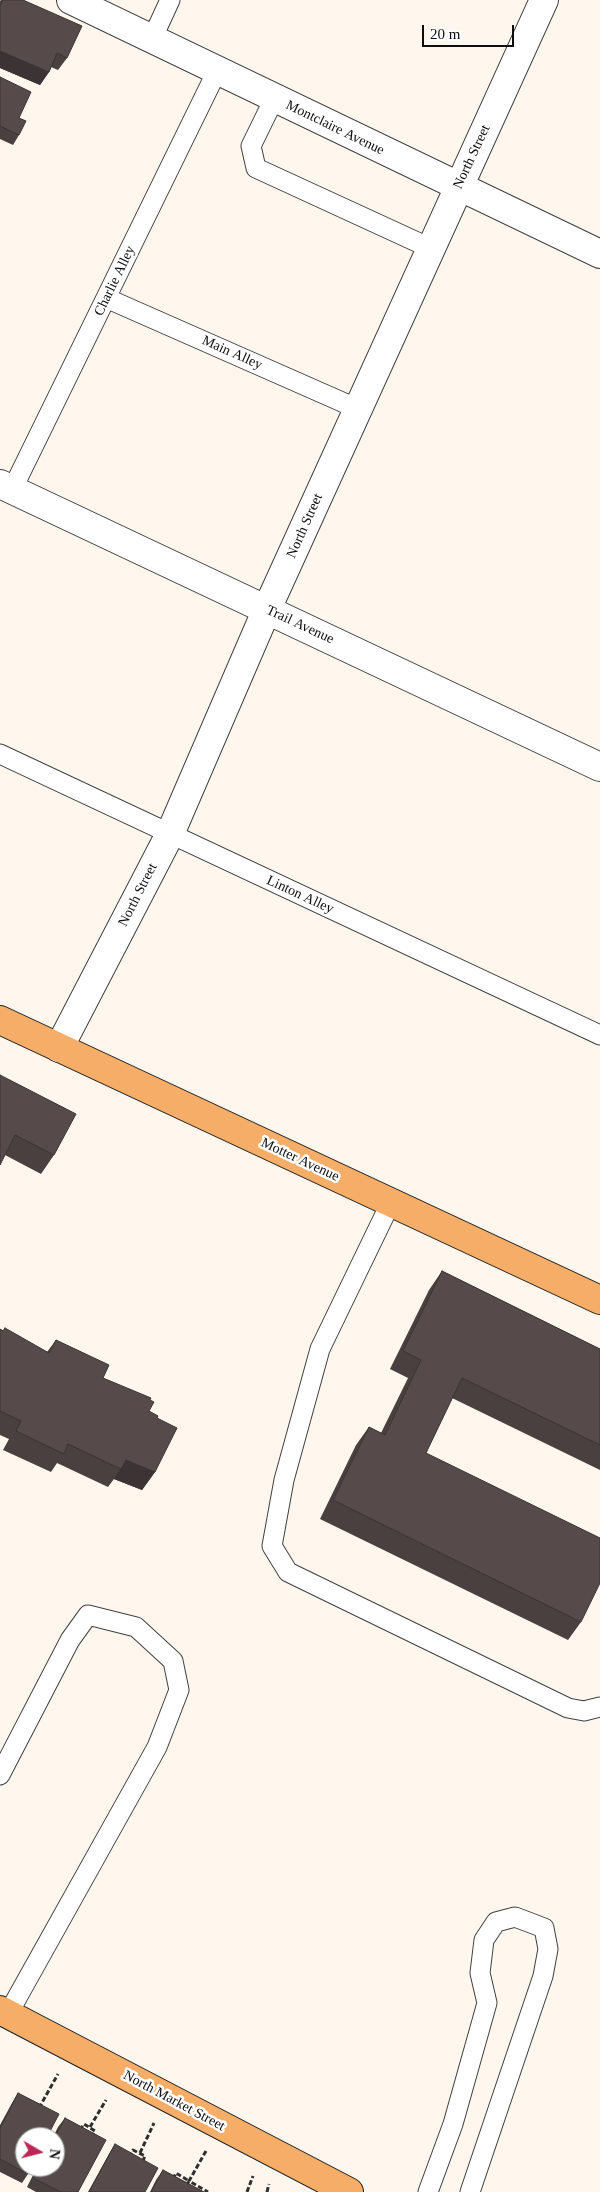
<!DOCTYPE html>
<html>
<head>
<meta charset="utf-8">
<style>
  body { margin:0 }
  #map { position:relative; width:600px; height:2192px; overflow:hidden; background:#fff7ee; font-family:Georgia,serif }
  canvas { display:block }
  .north { position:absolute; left:15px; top:2127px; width:50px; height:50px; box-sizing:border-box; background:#fff; border:1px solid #9e9e9e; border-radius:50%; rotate:98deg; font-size:14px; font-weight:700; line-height:20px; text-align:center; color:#0d0d0d }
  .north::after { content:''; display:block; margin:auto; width:18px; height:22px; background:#ba2856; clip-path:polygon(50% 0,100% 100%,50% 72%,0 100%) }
  .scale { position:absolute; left:422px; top:25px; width:92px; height:22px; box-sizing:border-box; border:2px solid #0d0d0d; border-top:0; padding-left:6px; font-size:15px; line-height:18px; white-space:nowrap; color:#0d0d0d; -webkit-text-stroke:4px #fff; paint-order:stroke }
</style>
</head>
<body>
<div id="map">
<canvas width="600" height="2192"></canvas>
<div class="north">N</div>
<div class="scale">20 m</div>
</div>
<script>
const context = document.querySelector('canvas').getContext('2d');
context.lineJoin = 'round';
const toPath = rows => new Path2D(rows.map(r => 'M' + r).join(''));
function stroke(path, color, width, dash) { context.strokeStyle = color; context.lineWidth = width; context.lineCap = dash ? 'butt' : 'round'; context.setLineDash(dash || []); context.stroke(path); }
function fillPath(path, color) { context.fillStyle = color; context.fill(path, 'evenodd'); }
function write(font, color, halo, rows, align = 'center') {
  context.font = font + ' Georgia,serif'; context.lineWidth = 5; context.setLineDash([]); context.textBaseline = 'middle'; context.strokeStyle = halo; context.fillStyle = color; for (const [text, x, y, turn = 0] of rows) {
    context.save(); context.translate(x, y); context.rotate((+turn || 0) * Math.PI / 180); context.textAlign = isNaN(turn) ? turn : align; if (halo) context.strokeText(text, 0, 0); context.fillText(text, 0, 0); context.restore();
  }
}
const lane = toPath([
  [152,39,170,0],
  [274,99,251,146,256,168,430,248],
  [106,298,358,409],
  [12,490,217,71],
  [0,754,600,1035],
  [391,1202,320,1349,284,1480,272,1546,288,1572,568,1708,584,1711,600,1707],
  [0,1775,70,1640,88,1615,136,1627,173,1661,179,1690,157,1747,8,2014],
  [428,2192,453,2124,487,2003,480,1973,484,1940,496,1922,515,1917,544,1928,548,1949,543,1976,470,2192]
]);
const street = toPath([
  [71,0,600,254],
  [0,484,600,767],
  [59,1048,170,834,267,609,544,0]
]);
const primary = toPath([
  [0,1020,600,1300],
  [0,2010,349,2192]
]);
stroke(lane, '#404040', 21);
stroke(street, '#404040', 30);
stroke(primary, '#1e1e1e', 30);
stroke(toPath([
  [39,2108,58,2074],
  [90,2127,106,2100],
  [80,2130,84,2124,95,2131,92,2136],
  [206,2151,189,2181,208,2192],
  [140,2153,154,2123],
  [129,2157,133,2150,145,2156,142,2163],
  [173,2179,176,2173,189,2181,183,2192],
  [247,2192,253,2176],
  [267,2192,269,2184]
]), '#2f2f2f', 3, [5, 2.5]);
stroke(lane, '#fff', 19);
stroke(street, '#fff', 28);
stroke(primary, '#f5ad67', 28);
fillPath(toPath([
  [1,0,23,0,67,58,58,70,51,67,49,72,40,85,0,68,0,1],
  [0,77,19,118,19,135,13,145,0,139],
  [0,1075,54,1155,41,1174,5,1155],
  [442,1271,600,1349,600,1470,452,1398,426,1453,581,1622,568,1640,320,1519,356,1445,369,1427,381,1433,408,1378,390,1369,429,1290],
  [0,1329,47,1352,56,1340,103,1378,150,1400,149,1411,157,1418,155,1472,142,1490,114,1479,108,1487,57,1463,51,1472,3,1450,9,1439,0,1435],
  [18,2093,28,2174,22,2183,0,2172,0,2125,12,2103],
  [65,2118,78,2192,36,2192,27,2187,37,2167,55,2167,55,2137,53,2137,58,2127],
  [115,2144,145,2192,88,2192,109,2154],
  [163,2170,204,2192,150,2192,156,2180]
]), '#4a4040');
fillPath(toPath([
  [0,51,49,72,40,85,0,68],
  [126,1460,155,1472,142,1490,114,1479]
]), '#3c3434');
const building = toPath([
  [3,0,23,0,82,26,67,58,57,53,49,72,0,51,0,6,3,0],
  [0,77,31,92,19,118,26,121,19,135,0,126,0,77],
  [0,1075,76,1114,54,1155,15,1135,0,1165,0,1075],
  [442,1271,600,1349,600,1445,462,1378,426,1453,600,1538,600,1583,581,1622,333,1500,369,1427,385,1435,421,1360,403,1351,442,1271],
  [5,1328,49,1353,56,1340,109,1365,103,1378,151,1398,150,1400,154,1402,149,1411,158,1416,157,1418,177,1428,155,1472,126,1460,121,1469,68,1444,64,1454,16,1431,21,1421,0,1411,0,1329,3,1331,5,1328],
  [18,2093,59,2114,47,2137,25,2137,25,2167,32,2167,28,2174,0,2159,0,2128,18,2093],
  [65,2118,106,2140,78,2192,61,2192,33,2178,39,2167,55,2167,55,2137,65,2118],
  [115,2144,158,2168,145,2192,89,2192,115,2144],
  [163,2170,204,2192,151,2192,163,2170]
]);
fillPath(building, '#564b4a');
stroke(building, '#3c3434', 1);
write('14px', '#0d0d0d', '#fff', [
  ["Montclaire Avenue",335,128,26],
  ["North Street",472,157,-65],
  ["Charlie Alley",115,281,-64],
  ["Main Alley",232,353,24],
  ["North Street",305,526,-66],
  ["Trail Avenue",300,625,25],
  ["North Street",138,895,-63],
  ["Linton Alley",300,895,25],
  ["Motter Avenue",300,1160,25],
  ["North Market Street",174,2101,28]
]);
</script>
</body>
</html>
